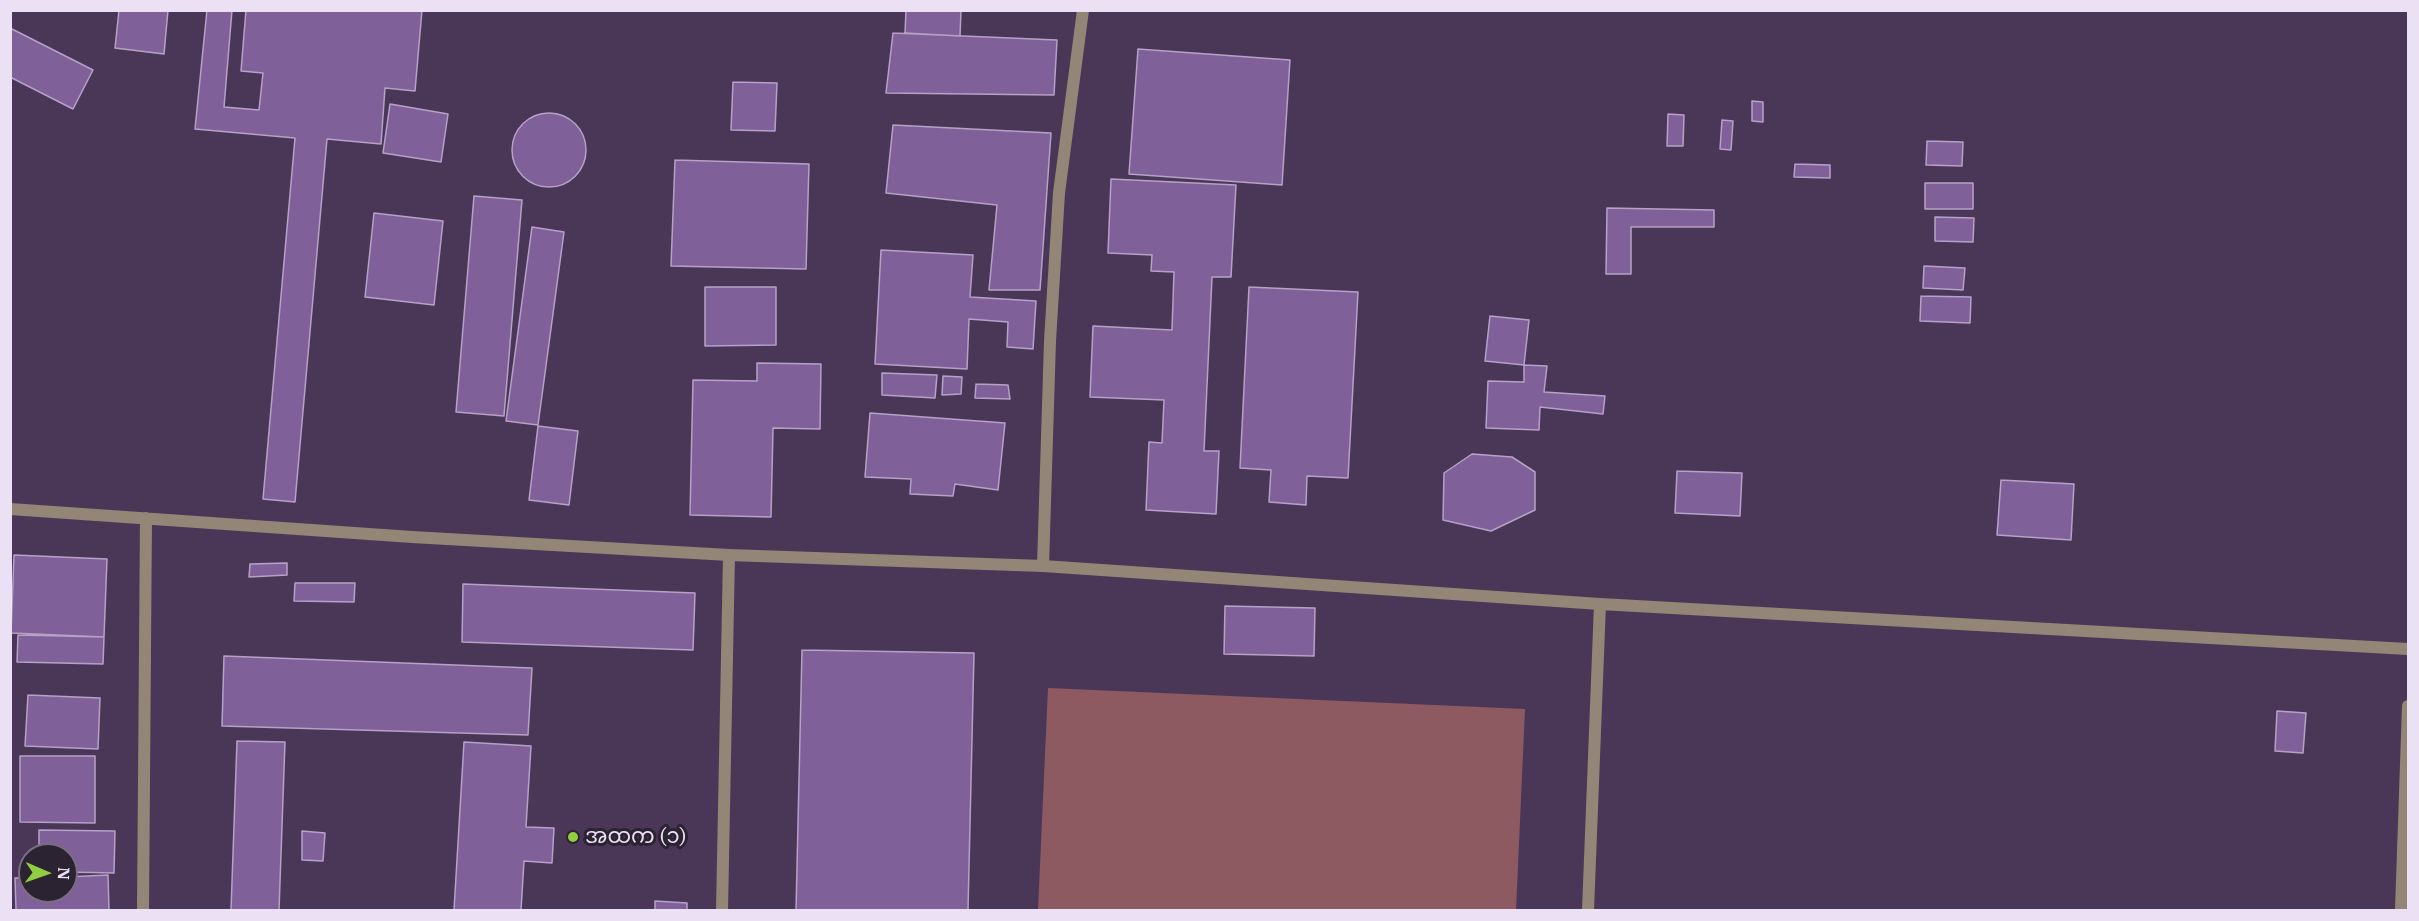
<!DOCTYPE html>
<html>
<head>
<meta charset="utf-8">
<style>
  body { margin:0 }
  #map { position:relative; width:2419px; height:921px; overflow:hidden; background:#4a3758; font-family:"IBM Plex Serif",serif }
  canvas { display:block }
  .frame { position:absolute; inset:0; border:12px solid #ebe0f4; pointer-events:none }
  .north { position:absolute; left:18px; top:843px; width:60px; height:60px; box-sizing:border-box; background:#2b2332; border:2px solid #786f80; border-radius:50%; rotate:92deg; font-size:16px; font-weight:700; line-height:24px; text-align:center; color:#ebe0f4 }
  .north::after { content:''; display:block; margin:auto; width:21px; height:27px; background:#91cd40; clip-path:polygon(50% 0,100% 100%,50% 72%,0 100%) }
</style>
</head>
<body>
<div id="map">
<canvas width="2419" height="921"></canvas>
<div class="frame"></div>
<div class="north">N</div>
</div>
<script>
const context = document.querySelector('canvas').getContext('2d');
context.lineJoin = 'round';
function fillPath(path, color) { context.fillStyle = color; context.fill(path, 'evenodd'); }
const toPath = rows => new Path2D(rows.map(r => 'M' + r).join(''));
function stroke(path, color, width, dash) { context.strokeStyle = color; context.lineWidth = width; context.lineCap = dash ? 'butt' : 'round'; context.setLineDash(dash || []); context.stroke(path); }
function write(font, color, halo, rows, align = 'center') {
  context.font = font + ' "IBM Plex Serif","Noto Sans Myanmar",serif'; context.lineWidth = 6; context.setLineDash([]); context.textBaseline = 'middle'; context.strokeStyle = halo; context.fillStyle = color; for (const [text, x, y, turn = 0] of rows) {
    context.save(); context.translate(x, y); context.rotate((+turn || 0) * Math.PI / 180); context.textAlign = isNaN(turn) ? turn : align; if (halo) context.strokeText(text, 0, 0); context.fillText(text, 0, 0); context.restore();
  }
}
fillPath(toPath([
  [1048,688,1525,709,1516,910,1038,910]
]), '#8d5a62');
const building = toPath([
  [119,10,168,10,164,54,115,48,119,10],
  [207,10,232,10,224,107,259,110,263,73,241,71,246,10,422,10,415,91,385,88,381,144,327,139,295,502,263,499,295,138,195,129,207,10],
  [906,10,961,10,960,36,905,33,906,10],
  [10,28,93,70,73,109,10,77,10,28],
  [893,33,1057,40,1054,95,886,93,893,33],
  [1138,49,1290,60,1282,185,1129,174,1138,49],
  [733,82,777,83,775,131,731,130,733,82],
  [1752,101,1763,102,1763,122,1752,121,1752,101],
  [390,104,448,114,441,162,383,153,390,104],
  '512 150a37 37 0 1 1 74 0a37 37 0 1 1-74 0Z',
  [1668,114,1684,115,1683,146,1667,146,1668,114],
  [1722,120,1733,121,1731,150,1720,149,1722,120],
  [893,125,1051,133,1040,290,989,290,997,205,886,193,893,125],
  [1927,141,1963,142,1962,166,1926,165,1927,141],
  [675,160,809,164,806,269,671,266,675,160],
  [1795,164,1830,165,1830,178,1794,177,1795,164],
  [1111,179,1236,185,1231,277,1212,277,1204,451,1219,451,1216,514,1146,510,1149,442,1162,443,1164,400,1090,397,1093,326,1172,330,1174,272,1151,271,1152,255,1108,253,1111,179],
  [1925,183,1973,183,1973,209,1925,209,1925,183],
  [474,196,522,200,504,416,456,412,474,196],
  [1607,208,1714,210,1714,227,1631,227,1631,274,1606,274,1607,208],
  [374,213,443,221,434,305,365,297,374,213],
  [1935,217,1974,218,1973,242,1935,241,1935,217],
  [532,227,564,232,538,425,506,421,532,227],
  [881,250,973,255,970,297,1036,301,1033,349,1007,347,1008,322,969,319,967,369,875,364,881,250],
  [1924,266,1965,268,1963,290,1923,288,1924,266],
  [705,287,776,287,776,345,705,346,705,287],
  [1249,287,1358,292,1348,478,1307,476,1306,505,1269,502,1271,470,1240,468,1249,287],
  [1921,296,1971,297,1970,323,1920,321,1921,296],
  [1490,316,1529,320,1524,365,1485,361,1490,316],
  [757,363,821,364,820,429,773,428,771,517,690,515,693,380,757,381,757,363],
  [1524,365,1547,366,1544,392,1605,396,1603,414,1540,407,1539,430,1486,428,1488,381,1524,382,1524,365],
  [882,373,937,375,935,398,882,395,882,373],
  [943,376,962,377,961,394,942,395,943,376],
  [976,384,1008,385,1010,399,975,398,976,384],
  [870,413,1005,423,998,490,955,484,953,496,910,494,911,479,865,477,870,413],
  [538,426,578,431,569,505,529,500,538,426],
  [1472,454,1512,457,1535,472,1535,510,1491,531,1443,520,1444,473,1472,454],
  [1677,471,1742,473,1740,516,1675,513,1677,471],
  [2001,480,2074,484,2071,540,1997,535,2001,480],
  [14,555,107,559,104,637,11,633,14,555],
  [287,563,287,575,249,577,250,564,287,563],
  [295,583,355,583,354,602,294,601,295,583],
  [463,584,695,593,693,650,462,642,463,584],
  [1225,606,1315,608,1314,656,1224,654,1225,606],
  [18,635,104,637,103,664,17,662,18,635],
  [802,650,974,653,968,910,796,910,802,650],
  [224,656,532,668,528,735,222,726,224,656],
  [28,695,100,698,98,749,25,746,28,695],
  [2277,711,2306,713,2303,753,2275,751,2277,711],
  [237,741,285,742,279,910,231,910,237,741],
  [464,742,531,746,526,827,554,828,552,863,524,861,521,910,454,910,464,742],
  [20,756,95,756,95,823,20,822,20,756],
  [39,830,115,831,114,873,66,872,66,855,39,855,39,830],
  [302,831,325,833,323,861,302,860,302,831],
  [108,875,109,910,16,910,15,878,30,878,30,891,66,891,66,877,108,875],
  [655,901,687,903,687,910,655,910,655,901]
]);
fillPath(building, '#806098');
stroke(building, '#b6a1c8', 1.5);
stroke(toPath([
  [10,509,412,537,729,555,1043,566,1600,604,2408,649],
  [1043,566,1050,341,1059,193,1083,10],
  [143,910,146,518],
  [722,910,729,555],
  [1588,910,1600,604],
  [2401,910,2408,706]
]), '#948677', 12);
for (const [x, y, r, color] of [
  [573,837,6,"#91cd40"]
]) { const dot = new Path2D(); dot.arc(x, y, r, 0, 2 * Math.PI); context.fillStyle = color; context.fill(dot); stroke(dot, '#2b2332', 2); }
write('21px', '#ebe0f4', '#2b2332', [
  ["အထက (၁)",585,837]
], 'left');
</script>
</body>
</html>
